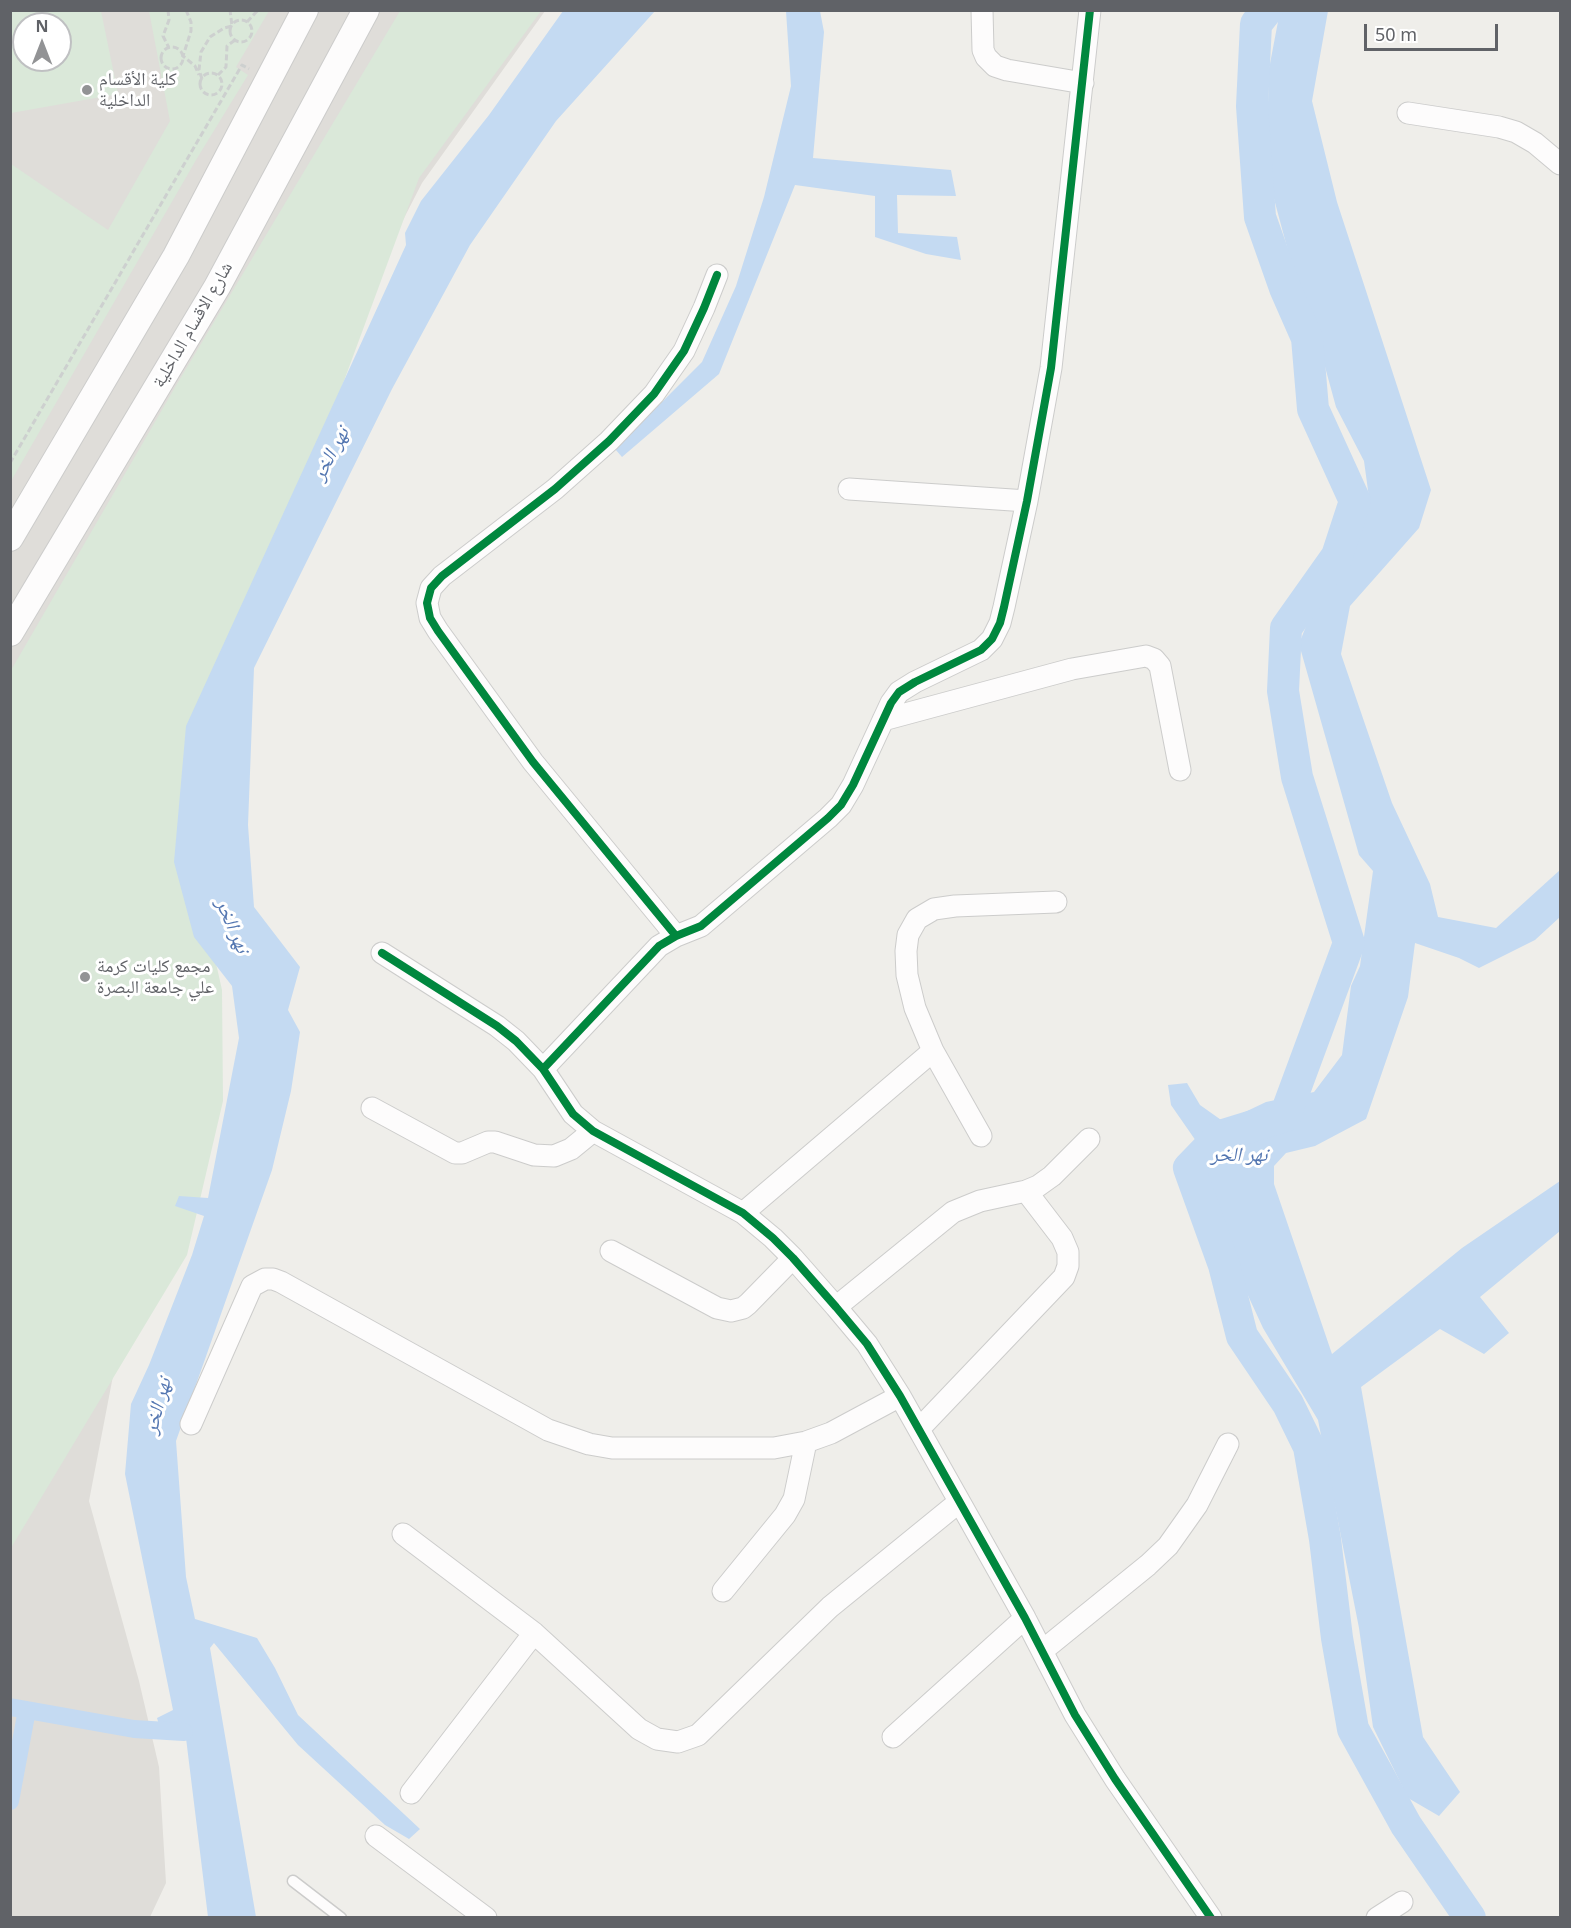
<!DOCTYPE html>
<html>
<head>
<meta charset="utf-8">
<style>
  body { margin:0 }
  #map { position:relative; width:1571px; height:1928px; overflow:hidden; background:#efeeea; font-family:"Noto Sans",sans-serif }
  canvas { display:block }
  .frame { position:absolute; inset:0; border:12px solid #606267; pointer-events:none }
  .north { position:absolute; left:12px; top:12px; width:60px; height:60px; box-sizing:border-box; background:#fff; border:2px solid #bfc0c2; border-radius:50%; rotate:0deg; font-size:16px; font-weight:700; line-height:24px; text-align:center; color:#606267 }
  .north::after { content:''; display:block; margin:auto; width:21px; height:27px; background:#929395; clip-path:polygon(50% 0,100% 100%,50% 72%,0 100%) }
  .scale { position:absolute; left:1364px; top:24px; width:134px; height:27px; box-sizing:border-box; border:3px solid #606267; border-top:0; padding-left:8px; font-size:18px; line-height:21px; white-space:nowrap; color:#606267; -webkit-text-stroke:4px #fff; paint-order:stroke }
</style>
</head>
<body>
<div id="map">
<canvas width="1571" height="1928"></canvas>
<div class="frame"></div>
<div class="north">N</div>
<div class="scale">50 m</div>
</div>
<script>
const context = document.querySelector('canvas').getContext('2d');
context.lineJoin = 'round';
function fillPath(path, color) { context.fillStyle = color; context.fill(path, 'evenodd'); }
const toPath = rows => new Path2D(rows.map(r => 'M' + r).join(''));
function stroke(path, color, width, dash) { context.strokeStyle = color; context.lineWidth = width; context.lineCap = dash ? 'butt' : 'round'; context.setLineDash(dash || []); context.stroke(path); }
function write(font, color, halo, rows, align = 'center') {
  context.font = font + ' "Noto Sans","Noto Naskh Arabic",sans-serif'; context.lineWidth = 6; context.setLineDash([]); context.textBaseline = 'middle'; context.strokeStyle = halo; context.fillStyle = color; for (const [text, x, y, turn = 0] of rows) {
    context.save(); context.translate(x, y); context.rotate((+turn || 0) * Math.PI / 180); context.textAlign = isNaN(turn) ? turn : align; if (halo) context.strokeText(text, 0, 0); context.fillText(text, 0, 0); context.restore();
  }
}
fillPath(toPath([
  [11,11,545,11,422,183,294,432,89,1501,139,1681,159,1767,166,1883,150,1917,11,1918],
  [24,24,60,24,60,60,24,60]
]), '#dfddd9');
fillPath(toPath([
  [11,10,101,11,118,94,11,113],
  [24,24,60,24,60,60,24,60],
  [149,11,269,11,236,67,248,75,196,160,11,481,11,164,108,230,170,121],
  [400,11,541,11,419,178,183,816,222,990,223,1101,187,1255,11,1548,10,672,177,384]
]), '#dae8d9');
fillPath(toPath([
  [563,11,655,11,556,121,470,245,392,389,254,668,248,825,254,907,300,967,288,1010,300,1032,291,1091,272,1170,176,1441,186,1577,195,1619,257,1638,275,1668,298,1715,420,1829,409,1839,385,1825,298,1745,214,1643,210,1648,256,1917,208,1917,186,1738,163,1738,157,1718,173,1710,125,1474,131,1404,149,1365,192,1255,204,1216,175,1206,179,1196,208,1198,239,1038,232,986,194,937,174,862,186,726,406,245,405,233,421,201,489,115],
  [786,11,820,11,824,32,813,158,951,170,956,196,897,195,898,233,957,237,961,260,926,254,875,237,875,196,795,185,719,374,622,457,615,449,702,362,736,286,764,197,791,86],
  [1280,11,1328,11,1312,101,1337,202,1431,490,1419,528,1350,606,1341,654,1392,803,1430,884,1438,917,1496,928,1560,870,1560,917,1535,940,1479,968,1459,958,1415,943,1408,997,1366,1119,1315,1146,1286,1153,1274,1166,1274,1184,1332,1354,1462,1248,1560,1181,1560,1231,1480,1297,1509,1333,1484,1354,1440,1329,1361,1387,1423,1737,1460,1792,1439,1816,1408,1798,1373,1727,1359,1628,1318,1420,1263,1328,1239,1276,1196,1141,1171,1105,1168,1085,1187,1083,1200,1105,1224,1122,1266,1102,1314,1092,1342,1055,1351,986,1360,966,1373,871,1359,855,1299,644,1314,606,1370,505,1364,461,1336,407,1313,323,1288,251,1266,169,1269,69]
]), '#c4daf2');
stroke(toPath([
  [10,1707,134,1729,184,1732],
  [10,1801,27,1710]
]), '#c4daf2', 18);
stroke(toPath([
  [1267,10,1256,24,1252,106,1260,217,1285,288,1307,338,1313,409,1355,501,1337,556,1286,628,1283,691,1297,777,1349,943,1285,1116,1220,1136,1189,1168,1224,1265,1242,1336,1288,1404,1309,1447,1325,1539,1337,1638,1353,1729,1406,1825,1470,1918]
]), '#c4daf2', 32);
const service = toPath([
  [293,1881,341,1918]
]);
const minor = toPath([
  [982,10,983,50,986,57,995,66,1007,70,1083,83],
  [1408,113,1499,127,1516,132,1535,143,1560,164],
  [849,489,1027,501],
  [883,720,1072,669,1146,656,1154,659,1160,666,1180,770],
  [676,936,533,762,438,631,430,618,427,603,431,588,442,576,555,489,609,441,654,394,684,351,704,308,717,275],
  [382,953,497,1026,516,1041,543,1069,573,1114,593,1131,743,1213,773,1238,793,1258,836,1307,867,1344,900,1396,1025,1618,1075,1715,1115,1779,1211,1918],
  [543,1069,659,946,676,936,701,926,828,818,841,805,853,785,891,703,899,692,915,682,981,650,992,639,1000,623,1004,607,1027,501,1051,368,1090,10],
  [372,1108,455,1153,462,1153,488,1142,495,1142,534,1155,554,1156,571,1149,593,1131],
  [981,1136,933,1051,915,1008,907,975,906,951,908,935,917,919,934,909,955,906,1056,902],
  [743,1213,933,1051],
  [611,1251,717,1308,731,1311,743,1308,748,1304,793,1258],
  [836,1307,953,1212,980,1201,1026,1191,1038,1186,1052,1176,1089,1139],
  [191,1424,252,1286,265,1279,273,1279,281,1282,548,1430,589,1444,612,1448,774,1448,806,1442,831,1433,900,1396],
  [919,1429,1064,1277,1068,1266,1068,1252,1062,1238,1026,1191],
  [403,1534,534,1633,639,1729,657,1739,678,1742,698,1735,830,1607,959,1502],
  [723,1591,785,1515,794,1499,806,1442],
  [1042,1651,1148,1565,1168,1546,1197,1505,1228,1444],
  [893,1737,1025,1618],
  [411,1793,534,1633],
  [376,1836,486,1918],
  [1377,1918,1402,1902]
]);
const tertiary = toPath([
  [10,538,176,256,305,10],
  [10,633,217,287,366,10]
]);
stroke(service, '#cccccb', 13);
stroke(minor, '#cccccb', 23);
stroke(tertiary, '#cccccb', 28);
stroke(toPath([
  [168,10,169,20,163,36,169,48],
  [186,10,191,22,191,31,183,56,195,66,199,75],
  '230 31a11 11 0 1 1 22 0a11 11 0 1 1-22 0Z',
  [247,22,258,10],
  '161 58a11 11 0 1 1 22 0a11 11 0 1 1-22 0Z',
  '200 84a11 11 0 1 1 22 0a11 11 0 1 1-22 0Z',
  [218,75,226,67,227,46,235,40],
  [202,79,199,70,201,52,210,37,224,28,232,26,230,10],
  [10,463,242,65,249,69]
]), '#cdd0cf', 3, [6, 3]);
stroke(service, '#fdfcfc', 10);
stroke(minor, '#fdfcfc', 21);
stroke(tertiary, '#fdfcfc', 26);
stroke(toPath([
  [676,936,533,762,438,631,430,618,427,603,431,588,442,576,555,489,609,441,654,394,684,351,704,308,717,275],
  [382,953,497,1026,516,1041,543,1069,573,1114,593,1131,743,1213,773,1238,793,1258,836,1307,867,1344,900,1396,1025,1618,1075,1715,1115,1779,1211,1918],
  [543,1069,659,946,676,936,701,926,828,818,841,805,853,785,891,703,899,692,915,682,981,650,992,639,1000,623,1004,607,1027,501,1051,368,1090,10]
]), '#00873e', 8);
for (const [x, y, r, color] of [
  [87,90,6,"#929395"],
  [85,977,6,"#929395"]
]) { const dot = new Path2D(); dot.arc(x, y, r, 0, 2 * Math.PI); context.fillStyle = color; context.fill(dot); stroke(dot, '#fff', 2); }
write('18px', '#606267', '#fff', [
  ["كلية الأقسام",99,80],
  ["الداخلية",99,101],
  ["مجمع كليات كرمة",97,967],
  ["علي جامعة البصرة",97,988]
], 'left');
write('18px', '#606267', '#fff', [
  ["شارع الاقسام الداخلية",193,325,-60]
]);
write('italic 20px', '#5376b1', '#fff', [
  ["نهر الخر",331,454,-62],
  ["نهر الخر",232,926,67],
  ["نهر الخر",1239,1155],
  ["نهر الخر",158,1406,-75]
]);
</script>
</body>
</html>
